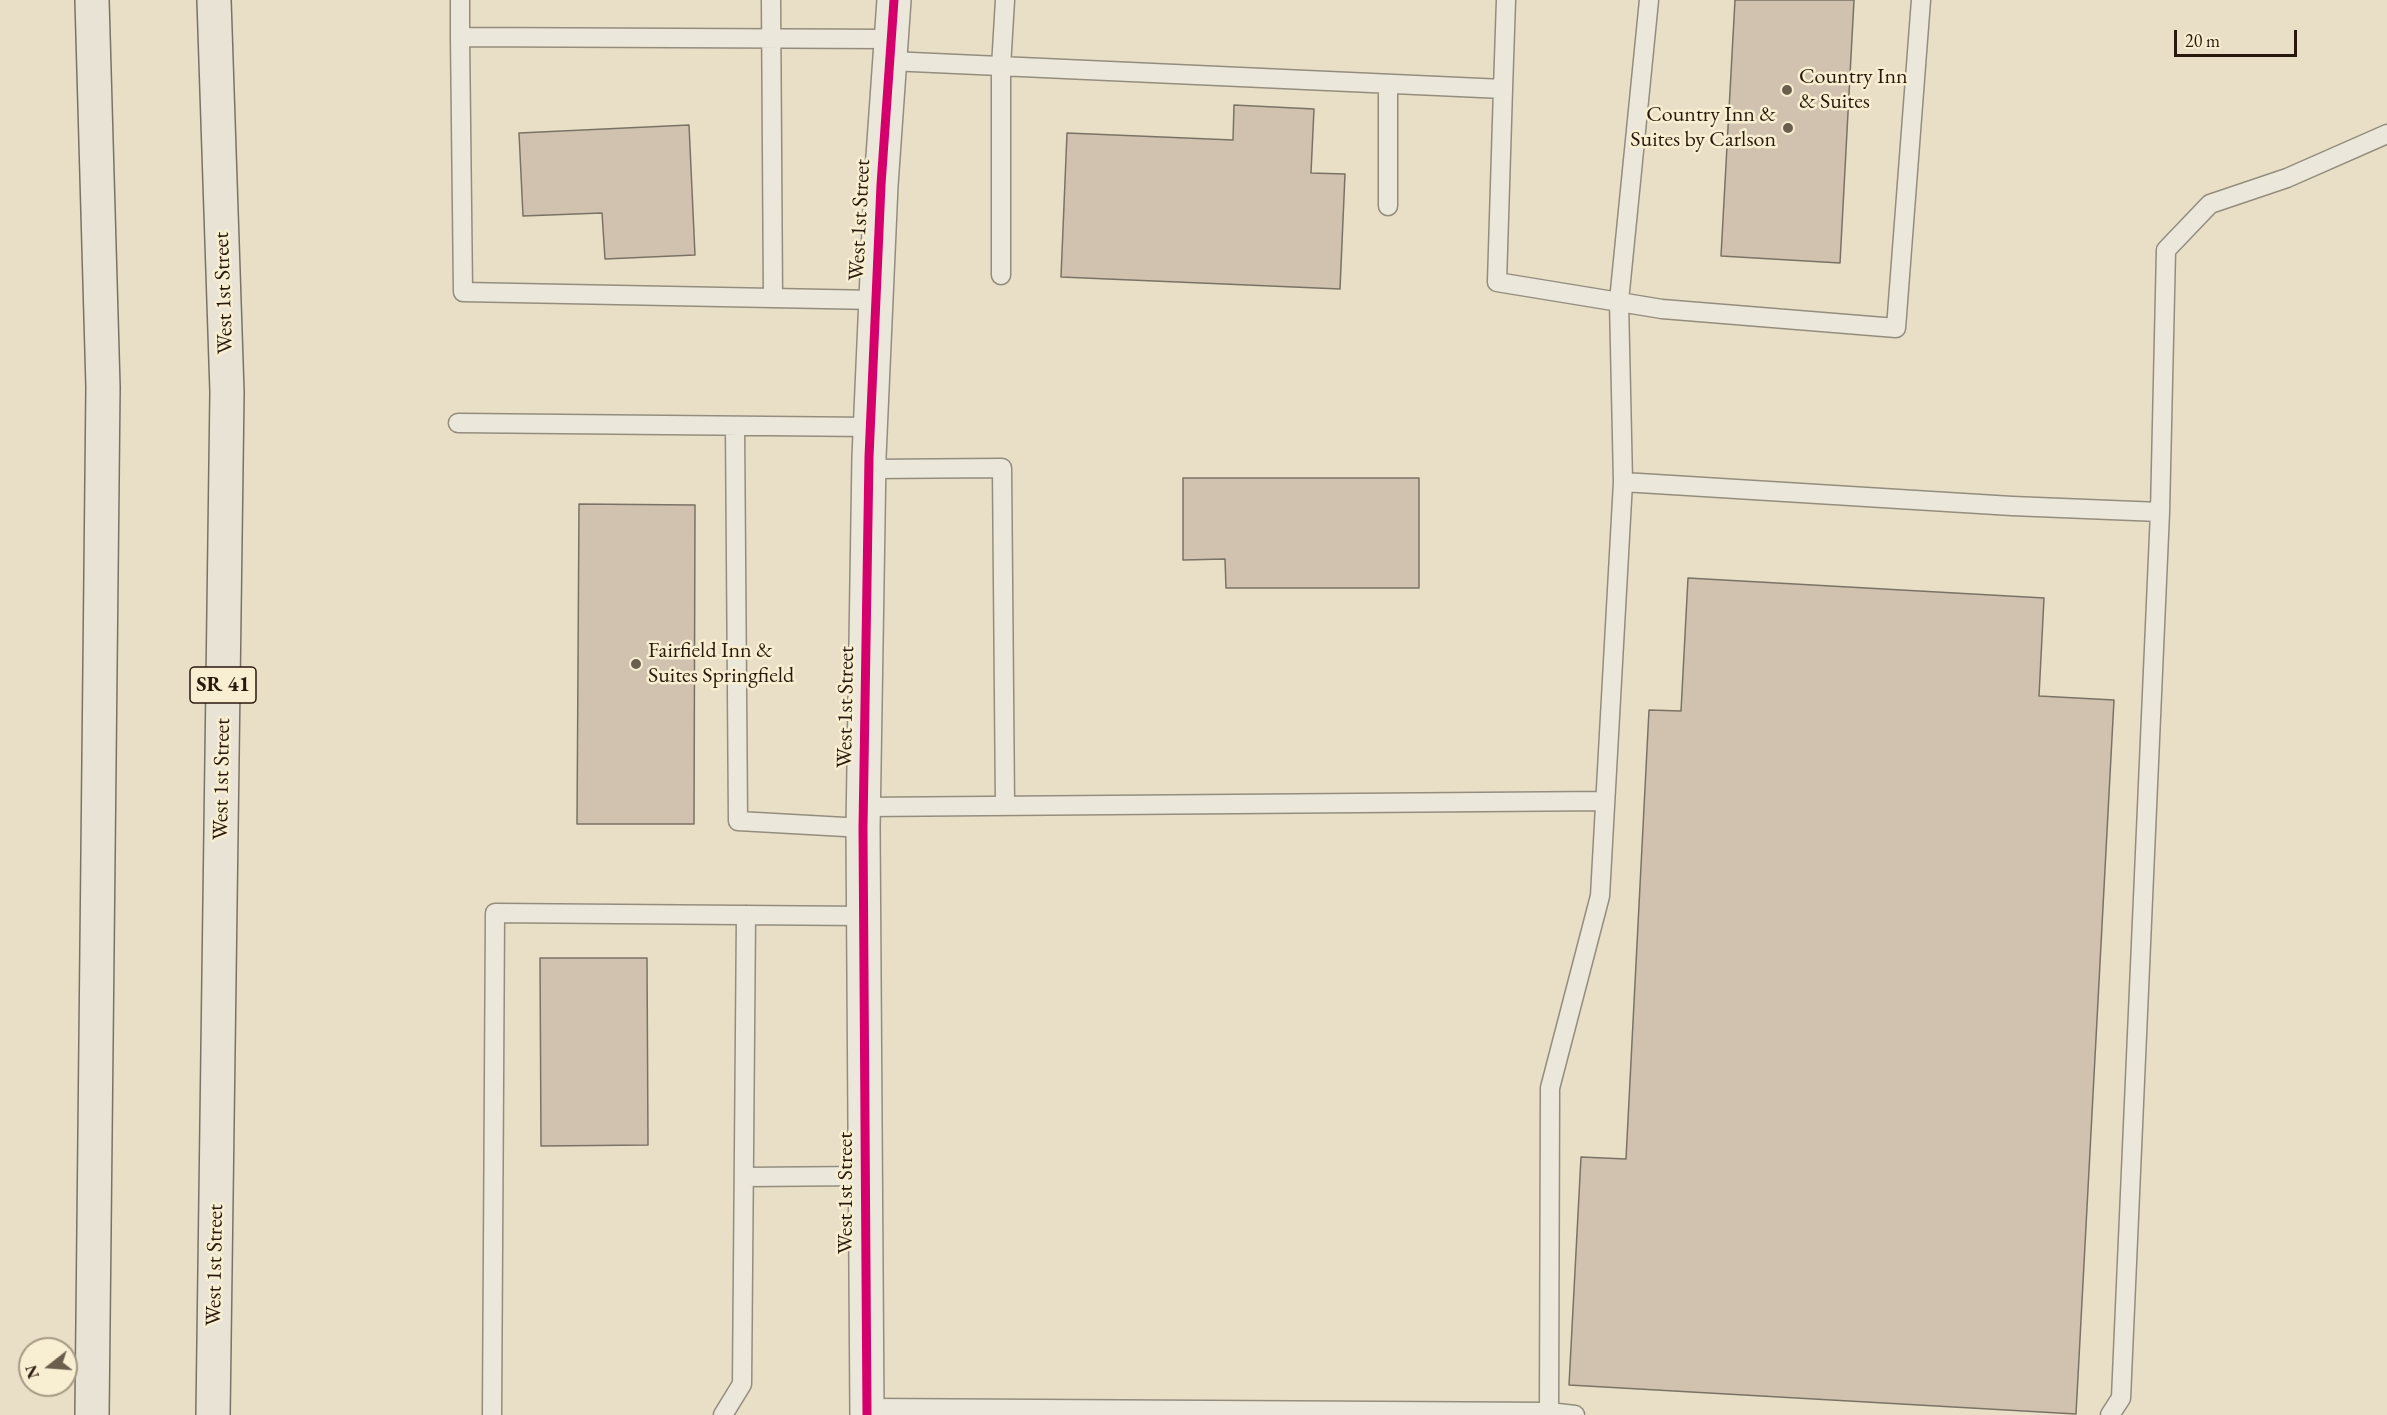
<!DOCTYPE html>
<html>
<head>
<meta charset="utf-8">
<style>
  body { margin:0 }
  #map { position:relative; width:2387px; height:1415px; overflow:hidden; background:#e8dfc6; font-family:"EB Garamond",serif }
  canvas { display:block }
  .north { position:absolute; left:18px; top:1337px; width:60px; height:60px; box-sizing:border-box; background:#f8efd2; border:2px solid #a59983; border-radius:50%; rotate:253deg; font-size:16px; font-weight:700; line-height:24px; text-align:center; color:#29190c }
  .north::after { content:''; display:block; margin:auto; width:21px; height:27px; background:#6c5e4d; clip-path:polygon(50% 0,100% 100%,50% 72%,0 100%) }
  .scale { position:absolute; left:2174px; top:30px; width:123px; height:27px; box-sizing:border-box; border:3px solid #29190c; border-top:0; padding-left:8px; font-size:18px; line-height:21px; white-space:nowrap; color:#29190c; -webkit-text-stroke:4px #f8efd2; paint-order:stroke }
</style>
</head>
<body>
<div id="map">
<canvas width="2387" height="1415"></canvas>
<div class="north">N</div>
<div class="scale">20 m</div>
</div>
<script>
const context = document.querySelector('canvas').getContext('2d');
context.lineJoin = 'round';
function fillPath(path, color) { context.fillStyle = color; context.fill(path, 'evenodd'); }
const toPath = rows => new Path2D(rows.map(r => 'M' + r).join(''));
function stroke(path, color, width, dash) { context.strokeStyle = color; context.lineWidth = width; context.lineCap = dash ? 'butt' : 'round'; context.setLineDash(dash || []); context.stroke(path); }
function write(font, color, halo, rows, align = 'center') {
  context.font = font + ' "EB Garamond",serif'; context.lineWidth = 5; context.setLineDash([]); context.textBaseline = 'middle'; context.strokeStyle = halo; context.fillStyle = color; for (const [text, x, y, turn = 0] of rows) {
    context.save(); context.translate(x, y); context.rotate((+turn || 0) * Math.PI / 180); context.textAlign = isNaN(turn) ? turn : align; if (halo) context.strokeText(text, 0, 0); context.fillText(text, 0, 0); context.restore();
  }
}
const building = toPath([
  [1735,0,1854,0,1840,263,1721,256,1735,0],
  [1234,105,1314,109,1311,173,1345,174,1340,289,1061,277,1067,133,1233,140,1234,105],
  [689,125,695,255,605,259,602,213,523,216,519,133,689,125],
  [1183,478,1419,478,1419,588,1226,588,1225,559,1183,560,1183,478],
  [579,504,695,505,694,824,577,824,579,504],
  [1688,578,2044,598,2039,696,2114,700,2076,1414,1569,1385,1581,1157,1626,1159,1649,710,1681,711,1688,578],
  [540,958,647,958,648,1145,541,1146,540,958]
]);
fillPath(building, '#d0c2ae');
stroke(building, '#7a7365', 1.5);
const lane = toPath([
  [460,0,460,37],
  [771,0,773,298],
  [890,61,1503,89,1506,0],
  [1388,84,1388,206],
  [1503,89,1497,282,1662,309,1896,328,1921,0],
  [1001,275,1001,67,1005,0],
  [876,300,463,292,460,37,891,39],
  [458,423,871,427],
  [735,426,738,821,863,828],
  [869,469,1002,468,1005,806],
  [1623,482,2012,506,2160,512,2166,250,2210,204,2287,178,2387,134],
  [864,807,1605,801],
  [744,1177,866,1176],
  [867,1408,1549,1412,1575,1415],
  [492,1415,495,913,864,916],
  [723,1415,742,1384,746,915],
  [1549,1415,1550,1088,1600,896,1623,482,1619,301,1649,0],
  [2110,1415,2121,1398,2160,512]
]);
const street = toPath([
  [867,1415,863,828,869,457,881,185,894,0]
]);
const primary = toPath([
  [92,1415,103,387,92,0],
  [213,1415,227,392,214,0]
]);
stroke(lane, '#948d7e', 21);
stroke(street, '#948d7e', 36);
stroke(primary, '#7a7365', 36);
stroke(lane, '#ebe7da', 18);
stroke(street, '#ebe7da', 33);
stroke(primary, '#e8e3d4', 33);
stroke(toPath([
  [867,1415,863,828,869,457,881,185,894,0]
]), '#d6006c', 9);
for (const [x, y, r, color] of [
  [1787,90,6,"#6c5e4d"],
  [1788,128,6,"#6c5e4d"],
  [636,664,6,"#6c5e4d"]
]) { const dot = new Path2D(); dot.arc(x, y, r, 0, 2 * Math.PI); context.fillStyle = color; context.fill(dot); stroke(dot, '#f8efd2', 2); }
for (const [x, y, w] of [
  [223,685,66]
]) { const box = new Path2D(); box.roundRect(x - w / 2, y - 18, w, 36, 4.5); context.fillStyle = '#f8efd2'; context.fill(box); stroke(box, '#29190c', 1.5); }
write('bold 21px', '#29190c', null, [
  ["SR 41",223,685]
]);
write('22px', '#29190c', '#f8efd2', [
  ["Country Inn",1799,77],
  ["& Suites",1799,102],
  ["Country Inn &",1776,115,"right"],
  ["Suites by Carlson",1776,140,"right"],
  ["Fairfield Inn &",648,651],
  ["Suites Springfield",648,676]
], 'left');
write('22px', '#29190c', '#f8efd2', [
  ["West 1st Street",860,220,-87],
  ["West 1st Street",224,293,-92],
  ["West 1st Street",846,707,-89],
  ["West 1st Street",222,779,-89],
  ["West 1st Street",846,1193,-90],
  ["West 1st Street",215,1265,-89]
]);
</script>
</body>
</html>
